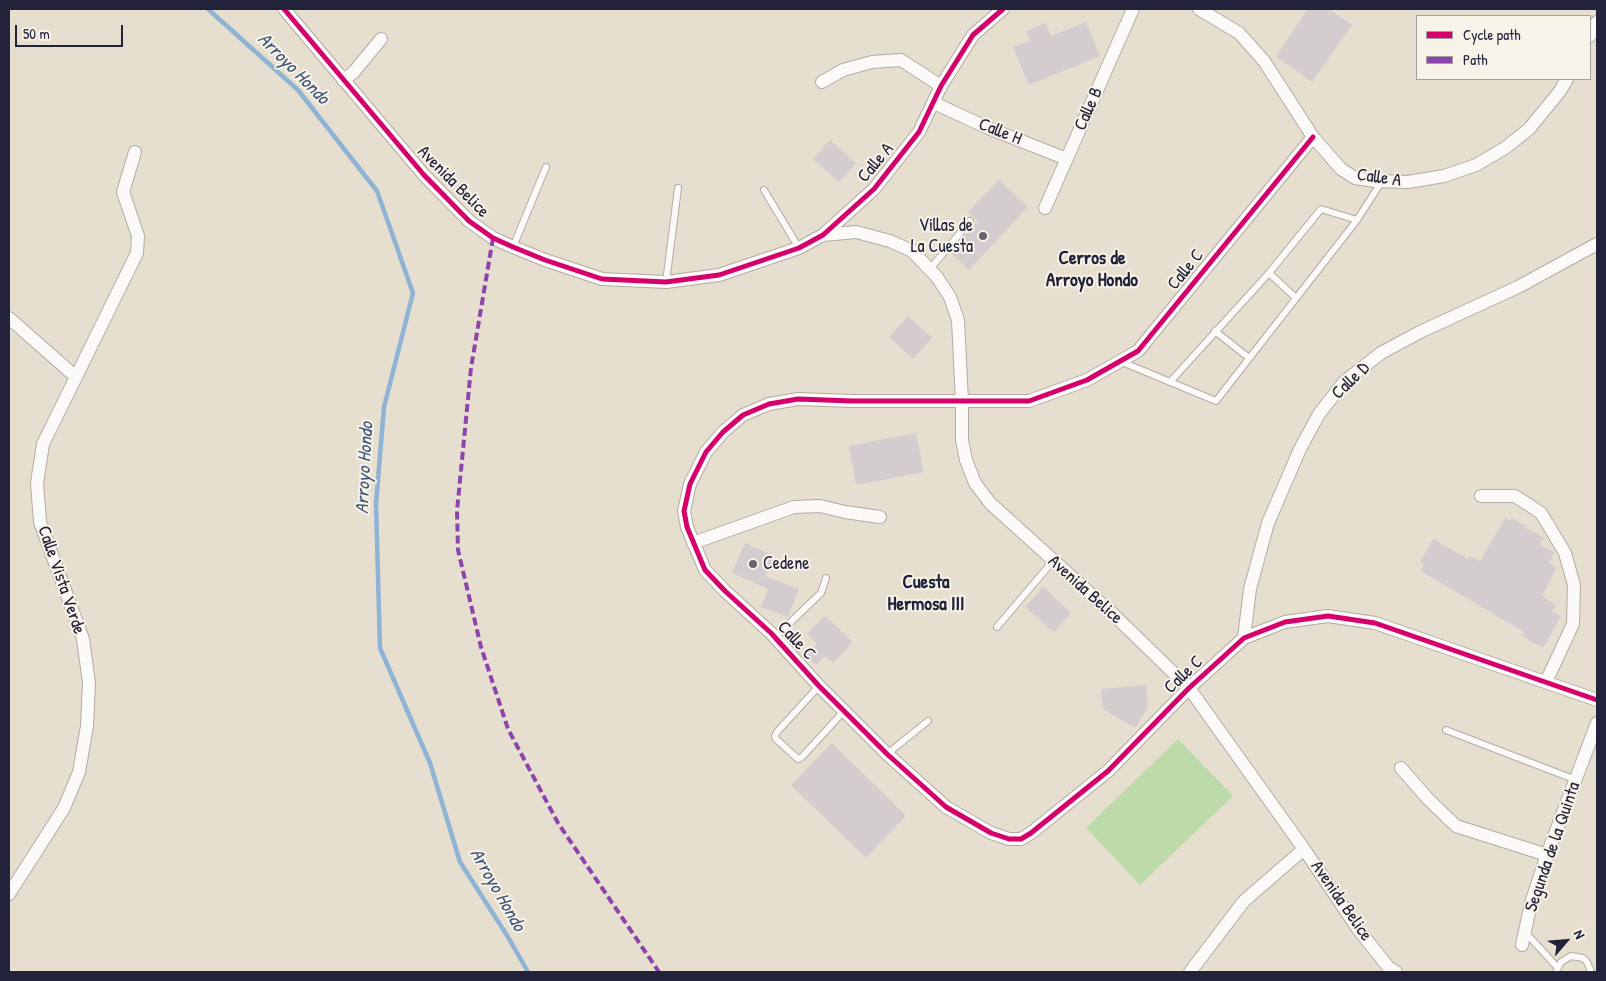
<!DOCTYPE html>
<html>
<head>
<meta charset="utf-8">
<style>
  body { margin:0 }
  #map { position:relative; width:1606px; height:981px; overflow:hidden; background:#e6dece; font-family:"Patrick Hand",sans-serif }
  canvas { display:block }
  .frame { position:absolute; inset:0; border:10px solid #22223b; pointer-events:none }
  .legend { position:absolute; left:1416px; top:15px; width:175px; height:65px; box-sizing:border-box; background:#f7f3e8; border:1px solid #a29fa3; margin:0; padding:6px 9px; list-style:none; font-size:15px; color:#22223b }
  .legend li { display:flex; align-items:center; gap:10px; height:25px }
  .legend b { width:25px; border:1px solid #a29fa3 }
  .north { position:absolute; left:1541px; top:916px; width:50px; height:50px; -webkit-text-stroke:4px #f7f3e8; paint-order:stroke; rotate:63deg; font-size:14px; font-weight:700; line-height:20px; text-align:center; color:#22223b }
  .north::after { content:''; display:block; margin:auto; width:18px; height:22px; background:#22223b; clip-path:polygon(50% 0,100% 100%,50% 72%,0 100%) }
  .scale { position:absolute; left:15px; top:25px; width:108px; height:22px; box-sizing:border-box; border:2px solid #22223b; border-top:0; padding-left:6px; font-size:15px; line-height:18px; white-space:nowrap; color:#22223b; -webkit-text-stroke:4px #f7f3e8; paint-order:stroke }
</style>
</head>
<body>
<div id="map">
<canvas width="1606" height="981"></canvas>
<div class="frame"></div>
<ul class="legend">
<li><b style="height:6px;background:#d6006c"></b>Cycle path</li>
<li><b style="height:6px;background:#8e44ad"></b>Path</li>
</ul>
<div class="north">N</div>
<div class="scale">50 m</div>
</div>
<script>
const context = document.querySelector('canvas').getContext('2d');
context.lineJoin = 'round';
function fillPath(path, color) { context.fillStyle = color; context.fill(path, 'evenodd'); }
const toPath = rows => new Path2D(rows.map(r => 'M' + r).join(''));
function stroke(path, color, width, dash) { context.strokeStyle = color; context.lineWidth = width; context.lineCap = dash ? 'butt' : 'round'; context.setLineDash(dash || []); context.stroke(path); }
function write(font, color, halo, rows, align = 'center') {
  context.font = font + ' "Patrick Hand",sans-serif'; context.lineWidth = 4; context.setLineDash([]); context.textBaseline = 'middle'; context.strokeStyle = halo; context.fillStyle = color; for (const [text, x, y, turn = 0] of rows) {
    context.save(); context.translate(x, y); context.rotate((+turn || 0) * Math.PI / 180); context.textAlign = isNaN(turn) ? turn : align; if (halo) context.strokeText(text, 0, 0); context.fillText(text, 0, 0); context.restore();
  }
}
fillPath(toPath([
  [1178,739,1233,796,1140,885,1086,828]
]), '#bddaa9');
stroke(toPath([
  [208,9,298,90,377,191,413,293,384,407,376,504,380,648,430,763,460,862,508,937,528,972]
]), '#8fb3d4', 4.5);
fillPath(toPath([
  [1308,9,1329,9,1352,25,1312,82,1276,56],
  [1086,22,1100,56,1029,85,1013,47,1030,41,1026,31,1046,23,1051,36],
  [830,140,856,163,839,182,813,159],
  [999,180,1028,207,969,270,950,252,978,221,968,212],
  [908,316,932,338,913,359,889,337],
  [916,433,924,472,856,485,849,446],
  [1505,518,1510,521,1512,518,1525,526,1524,527,1544,538,1540,545,1554,552,1549,563,1557,567,1542,596,1556,605,1552,611,1561,616,1543,648,1522,636,1524,632,1421,571,1424,564,1420,562,1433,539,1468,559,1470,556,1480,561],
  [745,543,774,556,765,576,799,589,788,617,761,607,768,589,732,573],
  [1043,587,1071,613,1054,632,1025,607],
  [825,616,853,642,833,663,825,656,816,665,806,655,817,644,807,634],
  [1146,685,1148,707,1135,728,1103,709,1101,689],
  [832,743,906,816,866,858,791,785]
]), '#d4cdcf');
const lane = toPath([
  [764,190,799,248],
  [513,247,546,167],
  [930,269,970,221],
  [1269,273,1296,298],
  [666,282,678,188],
  [1215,331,1249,358],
  [1122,362,1216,401,1357,220,1382,181],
  [1170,382,1269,273,1321,209,1357,220],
  [997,627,1053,561],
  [775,637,821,593,826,578],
  [819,686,777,732,775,736,776,739,798,759,802,757,844,711],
  [1446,730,1576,780],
  [887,754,928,721],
  [1526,933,1557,967],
  [1556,972,1561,962,1571,956,1583,958,1587,962,1591,972]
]);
const street = toPath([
  [284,9,424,175,469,221,493,238,513,247,545,260,602,279,666,282,719,275,799,248,823,235,874,189,919,132,941,86,973,35,1003,9],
  [1199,9,1239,33,1264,61,1313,137,1341,169,1355,178,1375,181,1408,182,1444,176,1476,165,1505,148,1529,129,1560,91,1567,79],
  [1590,36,1597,22],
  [343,80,353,73,381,39],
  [822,82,843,70,872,62,901,60,941,86],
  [934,103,988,128,1067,159],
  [1313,137,1138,351,1087,380,1029,401,852,401,798,399,769,404,743,415,723,432,706,452,690,484,684,511,687,527,705,570,725,591,771,633,819,686,887,754,946,807,991,833,1009,839,1021,839,1031,833,1108,771,1189,688,1244,638,1285,622,1328,616,1375,623,1597,700],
  [1045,208,1133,9],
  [823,235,856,232,890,241,912,251,937,277,950,297,958,320,962,402,962,440,966,460,975,483,990,503,1115,616,1189,688,1304,849,1358,929,1389,968,1396,972],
  [9,318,76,377],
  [1481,496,1515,496,1541,513,1565,553,1574,585,1573,624,1546,682],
  [693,543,794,507,820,506,845,512,880,517],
  [1244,638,1250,589,1268,523,1300,449,1319,414,1344,382,1381,353,1420,332,1518,287,1597,244],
  [1401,768,1428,799,1456,826,1547,855],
  [9,894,64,808,79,772,87,726,89,683,83,639,40,522,37,483,43,444,137,253,138,236,123,192,135,152],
  [1522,945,1531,903,1547,855,1597,723],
  [1190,972,1244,901,1304,849]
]);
stroke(lane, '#b1aca5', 8);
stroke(street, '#b1aca5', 14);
stroke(lane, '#fbfaf8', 6);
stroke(street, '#fbfaf8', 12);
stroke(toPath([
  [493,238,471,368,457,511,458,550,481,647,508,729,558,823,659,972]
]), '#8e44ad', 4, [8, 4]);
stroke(toPath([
  [284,9,424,175,469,221,493,238,513,247,545,260,602,279,666,282,719,275,799,248,823,235,874,189,919,132,941,86,973,35,1003,9],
  [1313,137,1138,351,1087,380,1029,401,852,401,798,399,769,404,743,415,723,432,706,452,690,484,684,511,687,527,705,570,725,591,771,633,819,686,887,754,946,807,991,833,1009,839,1021,839,1031,833,1108,771,1189,688,1244,638,1285,622,1328,616,1375,623,1597,700]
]), '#d6006c', 5);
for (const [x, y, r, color] of [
  [983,236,5,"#67646e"],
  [753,564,5,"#67646e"]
]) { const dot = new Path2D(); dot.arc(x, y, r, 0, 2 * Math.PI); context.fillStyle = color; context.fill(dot); stroke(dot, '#f7f3e8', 2); }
write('18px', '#22223b', '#f7f3e8', [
  ["Calle B",1089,109,-66],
  ["Calle H",1000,132,22],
  ["Calle A",876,163,-50],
  ["Calle A",1379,178,8],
  ["Avenida Belice",453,182,45],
  ["Calle C",1186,270,-51],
  ["Calle D",1351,381,-44],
  ["Calle Vista Verde",61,580,71],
  ["Avenida Belice",1085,590,42],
  ["Calle C",796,641,47],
  ["Calle C",1184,675,-44],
  ["Segunda de la Quinta",1553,847,-71],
  ["Avenida Belice",1341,901,55]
]);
write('18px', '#22223b', '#f7f3e8', [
  ["Villas de",973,226],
  ["La Cuesta",973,247],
  ["Cedene",763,564,"left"]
], 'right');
write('italic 19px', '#3f5479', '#f7f3e8', [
  ["Arroyo Hondo",293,69,45],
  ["Arroyo Hondo",365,468,-87],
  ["Arroyo Hondo",497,890,60]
]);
write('bold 19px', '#22223b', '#f7f3e8', [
  ["Cerros de",1092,259],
  ["Arroyo Hondo",1092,281],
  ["Cuesta",926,583],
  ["Hermosa III",926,605]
]);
</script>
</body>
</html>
